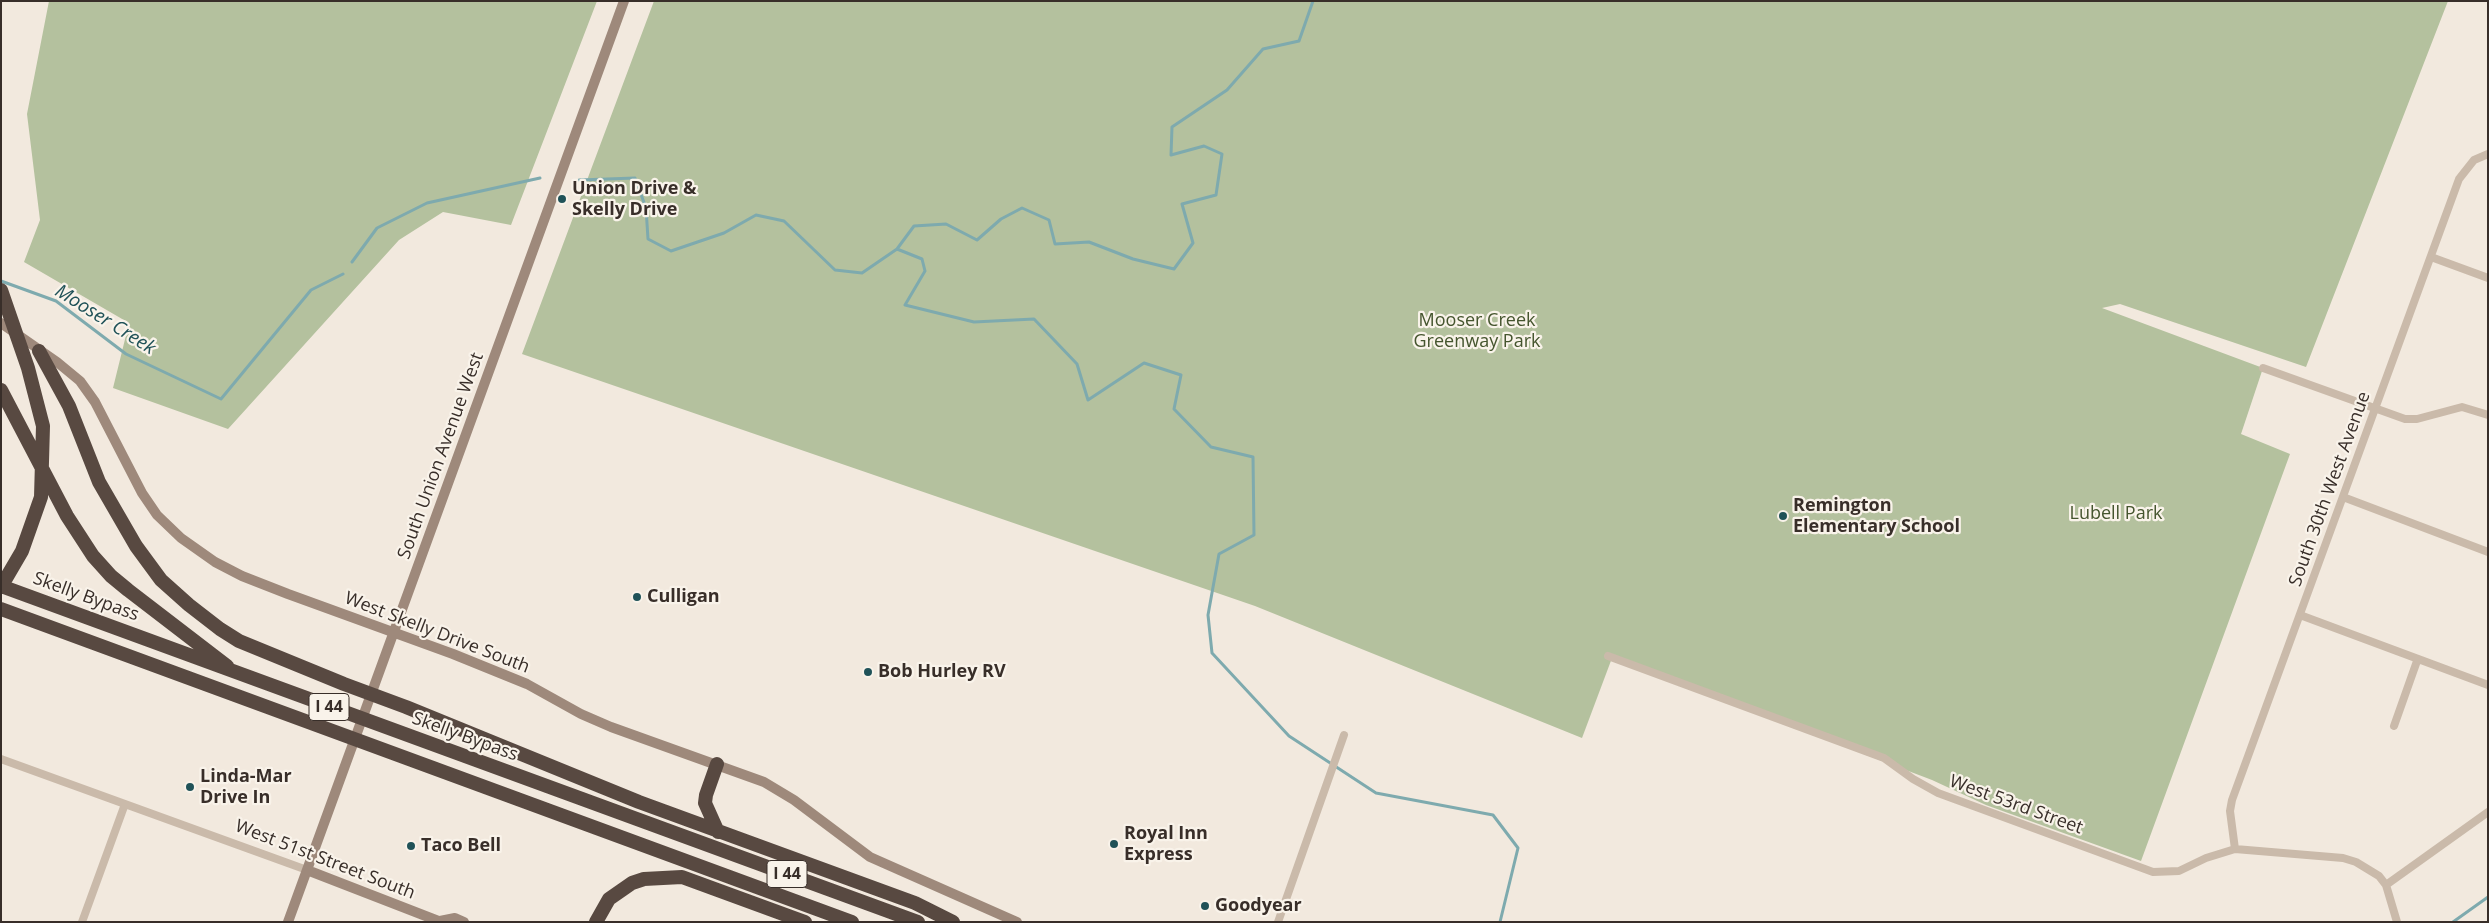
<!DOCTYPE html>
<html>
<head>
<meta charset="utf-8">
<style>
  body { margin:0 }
  #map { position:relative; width:2489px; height:923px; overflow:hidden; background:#f2e9de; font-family:"Open Sans",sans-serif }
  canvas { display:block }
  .frame { position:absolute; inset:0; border:2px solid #382e29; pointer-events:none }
</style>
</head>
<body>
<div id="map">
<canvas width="2489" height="923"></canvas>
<div class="frame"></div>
</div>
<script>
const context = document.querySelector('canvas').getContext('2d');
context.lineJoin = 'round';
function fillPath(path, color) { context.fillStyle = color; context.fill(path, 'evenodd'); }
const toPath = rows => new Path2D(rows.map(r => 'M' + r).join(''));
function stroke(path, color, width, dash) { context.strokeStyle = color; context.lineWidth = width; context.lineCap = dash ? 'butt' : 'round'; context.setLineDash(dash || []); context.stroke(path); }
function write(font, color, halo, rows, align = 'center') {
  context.font = font + ' "Open Sans",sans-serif'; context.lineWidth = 4.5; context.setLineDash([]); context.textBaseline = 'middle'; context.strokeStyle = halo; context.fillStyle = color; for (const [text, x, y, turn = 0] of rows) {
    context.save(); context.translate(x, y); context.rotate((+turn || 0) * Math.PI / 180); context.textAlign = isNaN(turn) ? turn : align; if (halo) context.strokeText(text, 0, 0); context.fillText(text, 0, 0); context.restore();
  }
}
fillPath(toPath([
  [49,1,597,1,511,225,443,212,399,240,228,429,113,388,129,323,24,262,40,220,27,114],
  [654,1,2448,1,2306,367,2120,304,2102,308,2263,368,2241,434,2290,454,2141,861,1986,805,1932,780,1612,658,1582,738,1255,606,522,354]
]), '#b4c19e');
stroke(toPath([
  [579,180,635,178,646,208,648,239,671,251,724,233,756,215,784,221,835,270,862,273,897,249,914,226,946,224,977,240,1001,219,1022,208,1049,220,1055,244,1089,242,1133,259,1174,269,1193,243,1182,204,1216,195,1222,154,1204,146,1171,155,1172,127,1227,90,1263,49,1299,41,1313,1],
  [897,249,922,259,925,271,905,305,974,322,1034,319,1077,364,1088,400,1144,363,1181,375,1174,409,1211,447,1253,457,1254,535,1219,554,1208,615,1212,653,1289,736,1376,793,1493,815,1518,848,1500,922],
  [352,262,377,228,427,203,540,178],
  [1,281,56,301,126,354,221,399,311,290,343,274],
  [2453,922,2488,897]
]), '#7eaaae', 3);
stroke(toPath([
  [2431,257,2488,278],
  [2263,368,2405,419,2417,419,2462,407,2488,415],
  [2343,497,2488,552],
  [2300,615,2488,685],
  [1608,656,1884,758,1913,779,1938,793,2153,872,2179,871,2206,858,2235,849,2343,858,2356,862,2379,876,2386,885,2397,922],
  [2394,726,2417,661],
  [1,759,307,870],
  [2235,849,2230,811,2232,800,2459,179,2474,160,2488,154],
  [2386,885,2488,812],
  [82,922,125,804],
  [1278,922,1344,735]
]), '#cabaaa', 8);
stroke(toPath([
  [1,323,57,362,80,381,95,402,142,493,157,515,181,538,215,562,242,576,288,594,453,654,527,684,581,714,611,727,764,782,794,800,870,857,1017,922],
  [307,870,441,922],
  [440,921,455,918,464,922],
  [288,922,624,1]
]), '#9e897b', 10);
stroke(toPath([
  [1,290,28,368,43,426,41,497,22,551,1,587],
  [39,351,69,406,99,482,136,546,161,580,189,605,220,629,239,641,344,684,406,707,639,802,915,903,953,922],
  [1,390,67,516,93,556,111,576,128,590,227,666],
  [1,586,918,922],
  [1,609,852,922],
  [717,764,706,795,705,803,718,832],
  [596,922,609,899,632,883,644,879,682,877,805,922]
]), '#584941', 14);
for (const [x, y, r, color] of [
  [562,199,5,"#205258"],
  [1783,516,5,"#205258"],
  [637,597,5,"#205258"],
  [868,672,5,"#205258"],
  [190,787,5,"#205258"],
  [1114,844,5,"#205258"],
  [411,846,5,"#205258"],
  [1205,906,5,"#205258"]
]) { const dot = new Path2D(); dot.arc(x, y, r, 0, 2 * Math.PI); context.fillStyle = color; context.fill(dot); stroke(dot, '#f9f3ea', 2); }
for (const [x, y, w] of [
  [329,707,40],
  [787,874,40]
]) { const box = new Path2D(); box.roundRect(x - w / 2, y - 13.5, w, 27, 4); context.fillStyle = '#f9f3ea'; context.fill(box); stroke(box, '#382e29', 1); }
write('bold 16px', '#382e29', null, [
  ["I 44",329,707],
  ["I 44",787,874]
]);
write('bold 18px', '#382e29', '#f9f3ea', [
  ["Union Drive &",572,189],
  ["Skelly Drive",572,210],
  ["Remington",1793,506],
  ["Elementary School",1793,527],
  ["Culligan",647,597],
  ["Bob Hurley RV",878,672],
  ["Linda-Mar",200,777],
  ["Drive In",200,798],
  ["Royal Inn",1124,834],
  ["Express",1124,855],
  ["Taco Bell",421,846],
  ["Goodyear",1215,906]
], 'left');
write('18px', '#45552e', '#f9f3ea', [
  ["Mooser Creek",1477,321],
  ["Greenway Park",1477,342],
  ["Lubell Park",2116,514]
]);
write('18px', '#382e29', '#f9f3ea', [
  ["South Union Avenue West",441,456,-70],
  ["South 30th West Avenue",2330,489,-70],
  ["Skelly Bypass",86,597,20],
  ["West Skelly Drive South",437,633,21],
  ["Skelly Bypass",465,737,20],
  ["West 53rd Street",2016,805,20],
  ["West 51st Street South",325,860,21]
]);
write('italic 19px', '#205258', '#f9f3ea', [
  ["Mooser Creek",105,320,32]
]);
</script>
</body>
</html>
